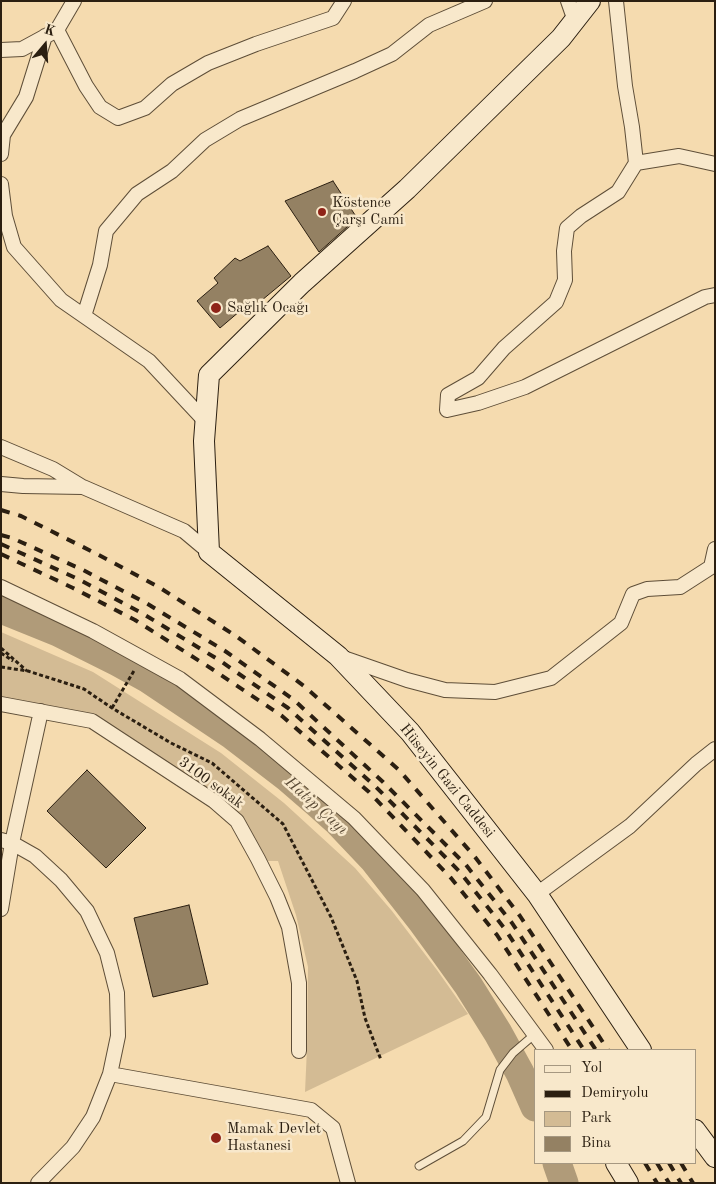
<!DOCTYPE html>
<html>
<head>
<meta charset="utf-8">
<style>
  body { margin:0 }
  #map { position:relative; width:716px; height:1184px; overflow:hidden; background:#f5dbaf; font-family:"Old Standard TT",serif }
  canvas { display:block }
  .frame { position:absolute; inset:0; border:2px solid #2b1f11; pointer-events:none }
  .legend { position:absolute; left:534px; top:1049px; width:162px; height:115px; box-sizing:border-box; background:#f8e8cb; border:1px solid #a69881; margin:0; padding:6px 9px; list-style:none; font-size:15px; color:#2b1f11 }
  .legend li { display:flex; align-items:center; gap:10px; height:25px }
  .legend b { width:25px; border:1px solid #a69881 }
  .north { position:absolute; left:20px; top:20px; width:50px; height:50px; -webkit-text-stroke:4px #f8e8cb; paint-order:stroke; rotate:18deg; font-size:14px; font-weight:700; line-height:20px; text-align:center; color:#2b1f11 }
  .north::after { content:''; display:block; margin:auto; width:18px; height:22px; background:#2b1f11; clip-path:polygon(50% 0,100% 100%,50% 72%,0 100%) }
</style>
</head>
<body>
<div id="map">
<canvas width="716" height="1184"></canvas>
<div class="frame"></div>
<ul class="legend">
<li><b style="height:6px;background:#f8e8cb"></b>Yol</li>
<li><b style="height:6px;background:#2b1f11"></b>Demiryolu</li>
<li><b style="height:14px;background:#d3bb94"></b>Park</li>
<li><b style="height:14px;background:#948163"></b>Bina</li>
</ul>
<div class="north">K</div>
</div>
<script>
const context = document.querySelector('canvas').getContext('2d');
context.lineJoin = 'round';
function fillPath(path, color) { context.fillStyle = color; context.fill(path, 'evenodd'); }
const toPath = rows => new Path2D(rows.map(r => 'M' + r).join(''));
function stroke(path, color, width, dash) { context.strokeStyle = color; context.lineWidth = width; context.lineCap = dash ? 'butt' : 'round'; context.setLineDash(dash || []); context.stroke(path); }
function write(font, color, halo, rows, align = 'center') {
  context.font = font + ' "Old Standard TT",serif'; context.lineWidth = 5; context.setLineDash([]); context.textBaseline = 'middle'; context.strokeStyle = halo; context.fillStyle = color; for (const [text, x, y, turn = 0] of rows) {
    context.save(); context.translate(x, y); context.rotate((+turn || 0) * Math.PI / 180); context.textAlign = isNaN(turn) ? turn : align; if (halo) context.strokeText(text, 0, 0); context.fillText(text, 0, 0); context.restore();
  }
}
fillPath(toPath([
  [1,632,93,672,221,753,284,803,355,868,392,911,437,970,468,1014,305,1092,307,1048,308,967,296,915,278,861,268,861,242,815,198,783,120,730,93,716,1,698]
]), '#d3bb94');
stroke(toPath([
  [1,609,58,632,118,662,147,678,232,735,288,778,318,804,338,822,374,860,421,920,445,953,468,985,498,1033,520,1073,535,1107],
  [557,1163,564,1183]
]), '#b09b79', 29);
const building = toPath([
  [333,181,357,218,319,252,285,201,333,181],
  [268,246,291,276,244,315,240,311,220,328,197,301,218,283,214,278,235,258,240,261,268,246],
  [87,770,146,828,106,868,47,811,87,770],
  [189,905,208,984,153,997,134,918,189,905]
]);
fillPath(building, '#948163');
stroke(building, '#2b1f11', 1);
const lane = toPath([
  [419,1166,463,1141,486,1117,500,1070,513,1053,535,1034]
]);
const street = toPath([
  [568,1,575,21],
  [616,1,625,86,632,127,636,163,618,192,581,216,567,228,564,251,565,280,556,302,504,348,478,378,448,395,447,410,478,403,525,387,705,297,715,295],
  [57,30,86,86,100,107,118,118,145,108,172,84,208,63,256,44,333,18,344,1],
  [1,50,22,49,57,30,74,1],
  [1,154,3,135,26,97,45,36],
  [636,163,679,156,715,164],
  [1,184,5,216,14,247,61,300,149,361,206,422],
  [84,316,100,265,106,231,137,194,172,171,205,140,240,119,355,71,392,54,429,25,485,1],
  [1,447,53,469,81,486],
  [1,484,23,486,83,487,184,531,209,552],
  [1,587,93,631,180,679,260,739,354,818,423,890,490,974,546,1050],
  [341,657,407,680,445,690,495,692,551,678,621,623,633,594,647,589,680,587,711,567,715,549],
  [1,704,92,721,214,801,237,821,258,859,277,897,289,927,299,983,299,1051],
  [1,840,12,843,35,856,61,880,87,911,107,953,117,993,118,1036,110,1074],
  [537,894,630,826,696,764,715,749],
  [1,909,12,843,41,711],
  [38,1183,73,1147,93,1117,110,1074,311,1110,333,1128,348,1183]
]);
const secondary = toPath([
  [590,1,561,38,407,189,302,283,209,375,204,441,209,552,338,656,410,732,537,894,641,1050],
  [695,1130,715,1157],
  [616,1163,628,1183]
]);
stroke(lane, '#5e4e38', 9);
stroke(street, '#5e4e38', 16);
stroke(secondary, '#2b1f11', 22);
stroke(toPath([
  [1,648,27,671],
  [1,653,13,661],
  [1,667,28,671,84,689,112,708,171,743,212,763,283,824,331,917,357,981,365,1018,381,1060],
  [112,708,135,669]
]), '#2b1f11', 3, [4, 2.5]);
stroke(lane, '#f8e8cb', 7);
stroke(street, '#f8e8cb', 14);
stroke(secondary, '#f8e8cb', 20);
stroke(toPath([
  [1,510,21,516,93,552,157,586,236,636,304,686,399,770,475,857,520,916,608,1050],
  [1,535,12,538,83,570,146,603,225,651,294,700,383,782,466,865,512,923,596,1050],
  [1,544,78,579,140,612,219,660,288,708,376,787,459,871,505,929,584,1050],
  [1,554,73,588,135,620,212,669,282,716,369,792,451,878,497,935,572,1050],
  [645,1163,657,1183],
  [657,1163,669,1183],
  [669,1163,681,1183],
  [681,1163,693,1183]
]), '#2b1f11', 4, [9, 9]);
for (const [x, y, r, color] of [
  [322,212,5,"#8f2418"],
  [216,308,6,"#8f2418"],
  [216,1138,6,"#8f2418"]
]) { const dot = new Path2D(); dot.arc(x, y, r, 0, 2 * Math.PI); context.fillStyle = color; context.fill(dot); stroke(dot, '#f8e8cb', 2); }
write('15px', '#2b1f11', '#f8e8cb', [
  ["Köstence",332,203],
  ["Çarşı Cami",332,220],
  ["Sağlık Ocağı",227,308],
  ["Mamak Devlet",227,1129],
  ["Hastanesi",227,1146]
], 'left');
write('15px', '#2b1f11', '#f8e8cb', [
  ["Hüseyin Gazi Caddesi",447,781,51],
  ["3100 sokak",211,783,36]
]);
write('italic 16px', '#5a4a35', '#f8e8cb', [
  ["Hatip Çayı",316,806,42]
]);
</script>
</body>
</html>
